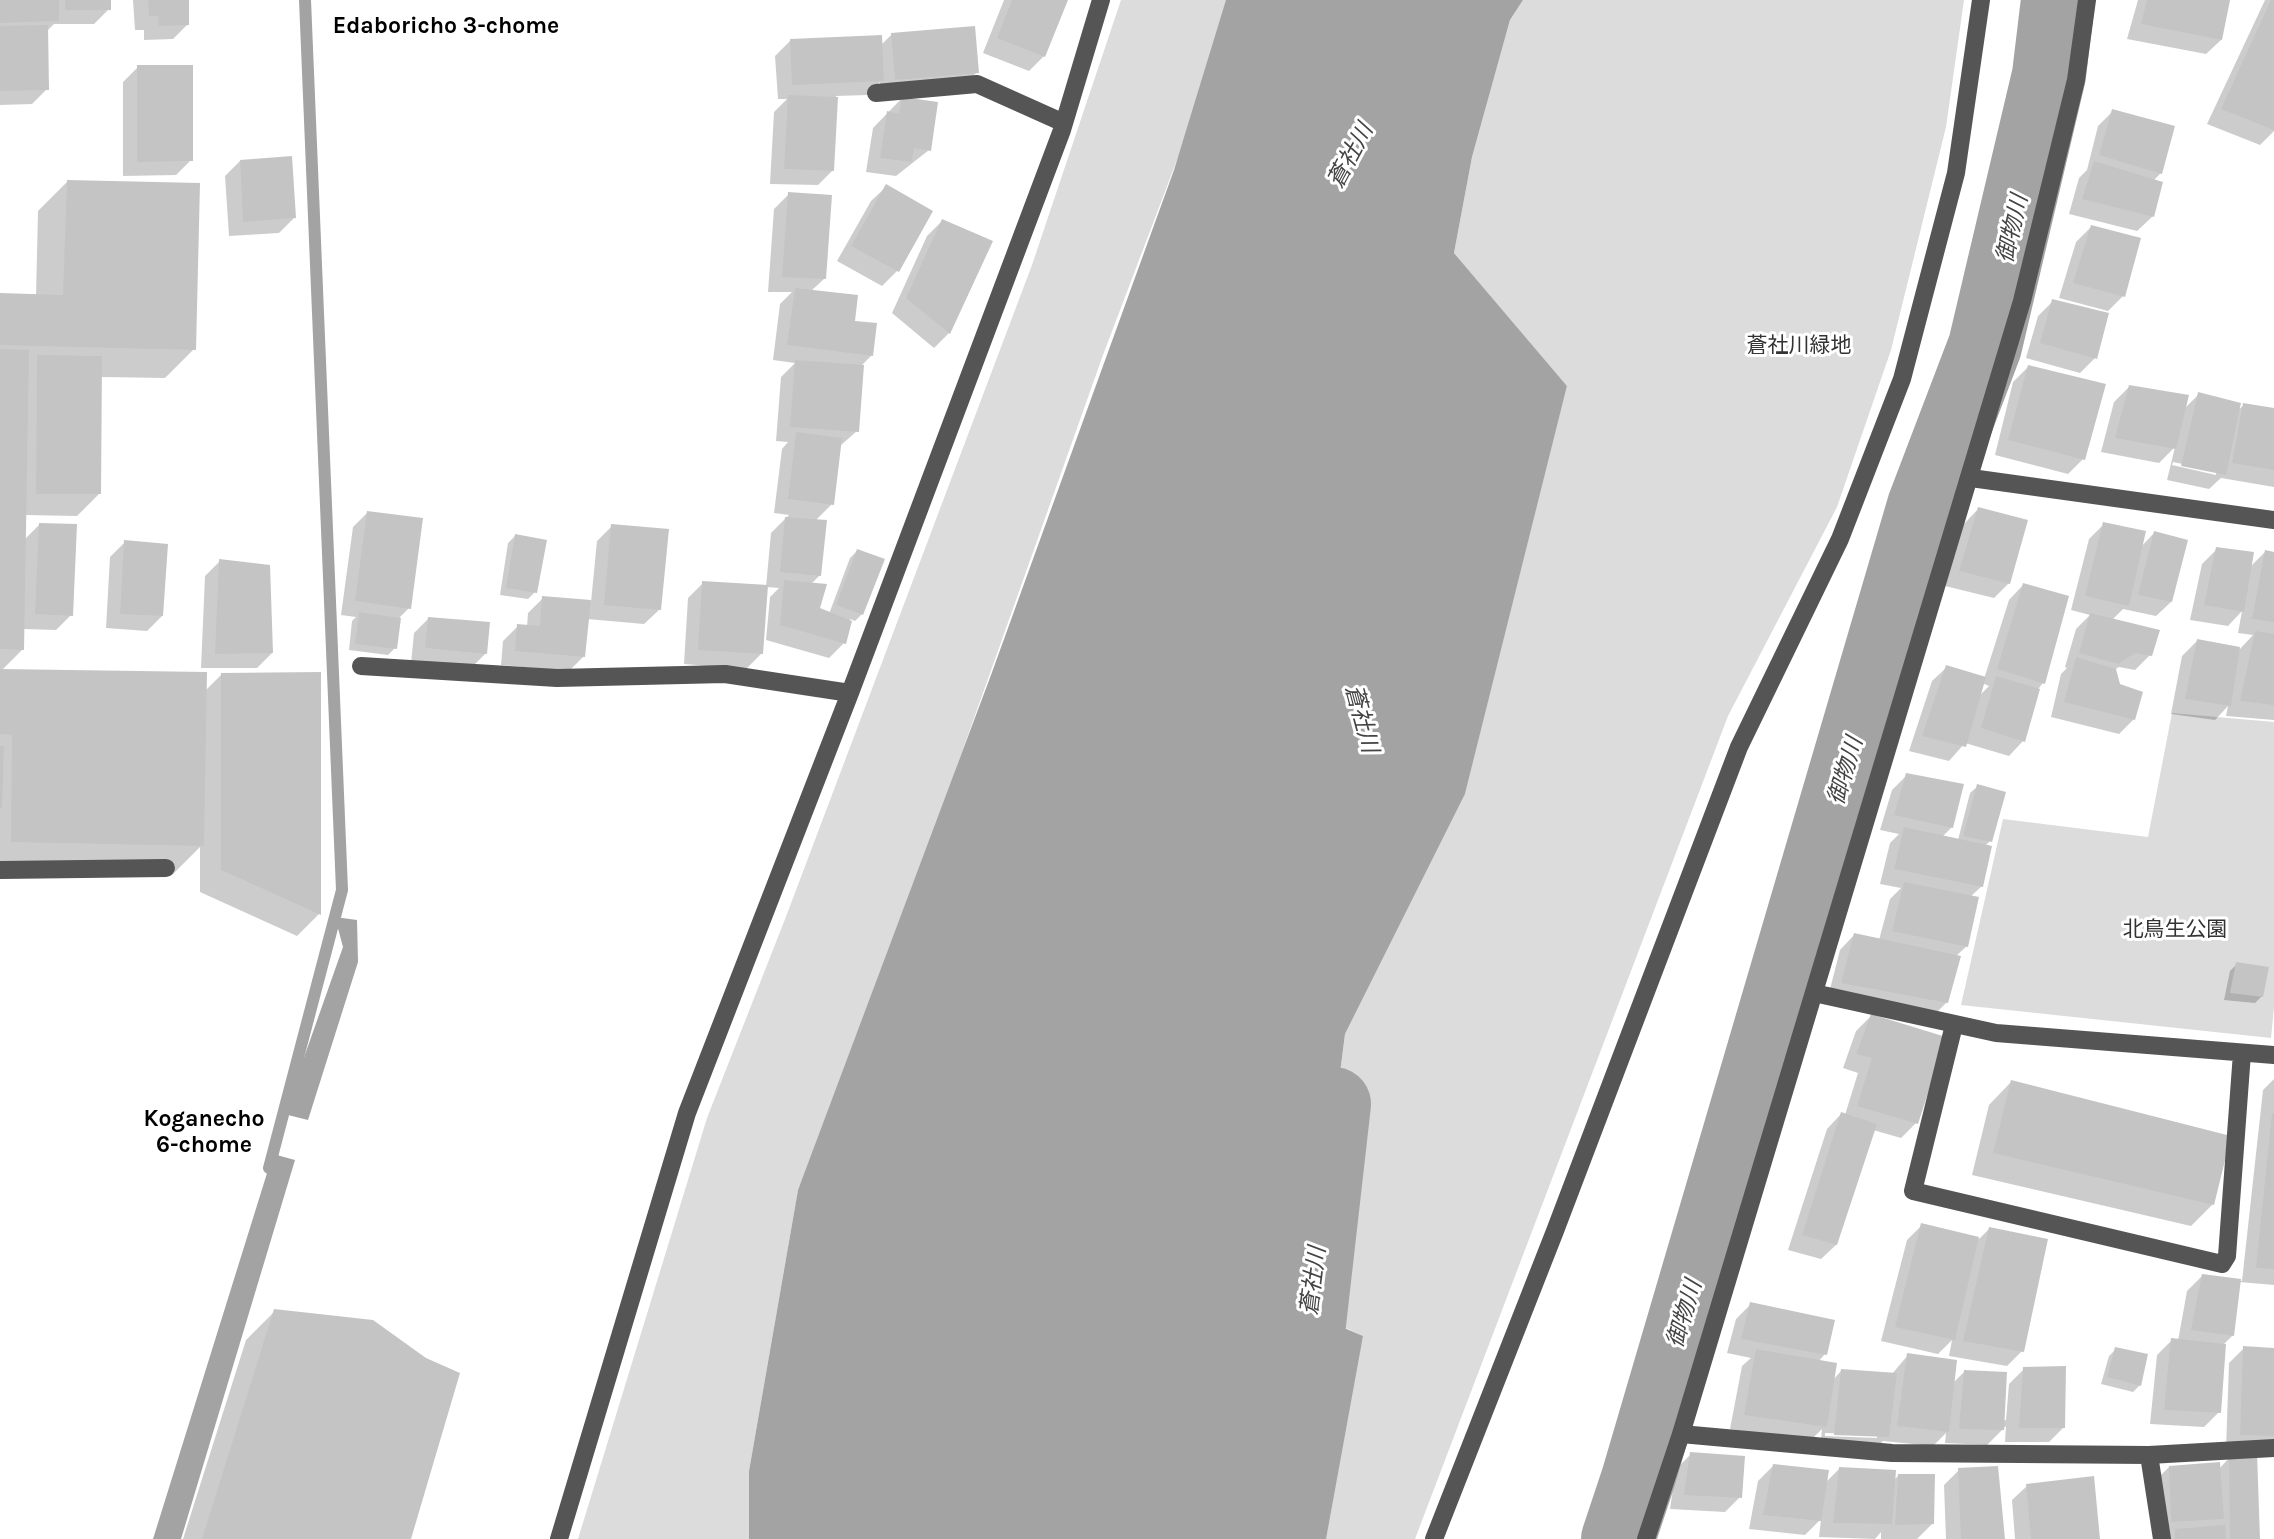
<!DOCTYPE html>
<html>
<head>
<meta charset="utf-8">
<style>
  body { margin:0 }
  canvas { display:block; background:#fff }
</style>
</head>
<body>
<canvas width="2274" height="1539"></canvas>
<script>
const context = document.querySelector('canvas').getContext('2d');
context.lineJoin = 'round';
function fillPath(path, color) { context.fillStyle = color; context.fill(path, 'evenodd'); }
const toPath = rows => new Path2D(rows.map(r => 'M' + r).join(''));
function stroke(path, color, width, dash) { context.strokeStyle = color; context.lineWidth = width; context.lineCap = dash ? 'butt' : 'round'; context.setLineDash(dash || []); context.stroke(path); }
function write(font, color, halo, rows, align = 'center') {
  context.font = font + ' Karla,"Noto Sans JP",sans-serif'; context.lineWidth = 6; context.setLineDash([]); context.textBaseline = 'middle'; context.strokeStyle = halo; context.fillStyle = color; for (const [text, x, y, turn = 0] of rows) {
    context.save(); context.translate(x, y); context.rotate((+turn || 0) * Math.PI / 180); context.textAlign = isNaN(turn) ? turn : align; if (halo) context.strokeText(text, 0, 0); context.fillText(text, 0, 0); context.restore();
  }
}
fillPath(toPath([
  [1121,0,1230,0,1191,123,1103,355,859,1042,798,1190,749,1471,749,1539,578,1539,707,1118,787,914,1032,265],
  [1523,0,1964,0,1946,127,1891,350,1837,507,1728,716,1415,1539,1319,1539,1363,1336,1309,1311,1345,1034,1465,794,1567,386,1454,253,1472,157,1510,20],
  [2172,713,2274,722,2274,1007,2271,1038,1961,1005,2003,819,2148,837]
]), '#dcdcdc');
fillPath(toPath([
  [1226,0,1523,0,1510,20,1472,157,1454,253,1567,386,1465,794,1345,1034,1309,1313,1363,1336,1326,1539,749,1539,749,1471,798,1190,991,675,1174,170],
  [335,917,357,920,358,962,308,1120,284,1114,343,947],
  [273,1154,295,1160,181,1539,153,1539]
]), '#a3a3a3');
fillPath(toPath([
  [0,0,109,0,109,9,94,24,54,24,46,32,47,89,32,104,0,105],
  [133,0,187,0,188,24,173,39,144,40,144,30,135,30],
  [1004,0,1062,0,1044,56,1029,71,983,53],
  [2138,0,2228,0,2221,40,2206,54,2127,39],
  [2265,0,2274,0,2274,131,2260,145,2207,124],
  [892,34,977,72,962,87,881,94,880,82,867,95,836,96,833,170,818,185,770,184,774,112,787,99,778,99,775,56,790,41,880,46],
  [138,67,191,160,176,175,123,176,123,82],
  [902,98,929,150,896,176,866,172,873,128],
  [2113,111,2161,173,2153,181,2161,183,2152,217,2137,231,2069,214,2079,178,2087,170,2098,126],
  [240,161,294,218,279,233,229,236,225,176],
  [67,182,194,349,165,378,100,377,99,494,77,516,25,515,24,540,40,524,71,615,56,630,23,629,23,649,1,671,205,691,221,675,319,914,297,936,200,892,200,847,173,874,0,870,0,295,36,296,38,211],
  [886,187,930,211,897,271,882,286,837,261,871,201],
  [789,194,825,278,811,291,853,322,872,355,862,365,857,431,840,446,832,504,815,521,820,575,811,584,818,609,829,614,850,558,857,551,862,614,855,621,850,619,844,643,829,658,766,640,770,597,779,588,766,587,771,533,789,515,774,513,782,449,788,442,776,441,781,377,795,363,773,360,780,304,792,292,768,292,774,209],
  [942,221,990,242,949,333,934,348,892,313,927,236],
  [2091,227,2123,296,2108,311,2059,298,2076,242],
  [2053,301,2095,358,2080,373,2026,358,2038,316],
  [2028,367,2083,459,2068,474,1995,455,2013,382],
  [2129,387,2184,409,2199,394,2237,411,2244,405,2274,410,2274,487,2221,478,2209,489,2167,480,2175,447,2159,463,2101,452,2114,402],
  [2173,462,2216,471,2216,475,2172,465],
  [1978,509,2009,583,1994,598,1945,586,1964,524],
  [368,512,409,608,400,617,395,648,388,655,349,650,352,621,356,617,341,615,353,527],
  [2104,524,2140,548,2154,533,2171,602,2156,616,2123,609,2112,620,2150,655,2135,670,2119,667,2114,670,2134,719,2119,734,2051,717,2061,674,2067,668,2065,667,2076,629,2090,615,2071,610,2089,539],
  [612,526,659,610,644,624,587,619,584,656,569,671,501,665,503,641,518,626,527,627,528,613,543,598,591,602,597,541],
  [515,536,535,592,528,599,500,595,508,543],
  [125,542,162,616,147,631,106,628,110,557],
  [2217,549,2249,568,2265,552,2274,554,2274,720,2226,716,2228,706,2215,720,2171,714,2182,656,2197,641,2240,649,2253,635,2238,633,2242,611,2228,626,2190,620,2202,564],
  [220,561,272,653,257,668,201,668,205,576],
  [703,583,761,654,746,669,684,664,688,598],
  [2023,585,2043,683,2039,688,2023,741,2009,756,1965,743,1949,761,1909,751,1932,681,1947,667,1984,679,2009,600],
  [1982,683,1989,686,1979,696],
  [429,618,486,653,471,668,411,663,414,633],
  [1907,775,1952,827,1942,837,1958,840,1970,793,1978,786,1990,841,1985,846,1982,886,1970,897,1967,946,1956,956,1947,1002,1932,1017,1828,997,1840,950,1854,935,1879,940,1890,899,1901,888,1880,884,1890,843,1899,834,1880,830,1892,790],
  [2237,964,2262,996,2255,1003,2224,1000,2230,971],
  [1871,1016,1916,1123,1901,1138,1873,1130,1836,1245,1821,1259,1788,1250,1827,1129,1841,1114,1845,1115,1858,1073,1843,1068,1856,1031],
  [2274,1079,2274,1285,2239,1282,2233,1335,2224,1344,2219,1412,2204,1427,2150,1424,2157,1355,2172,1340,2178,1341,2187,1291,2202,1276,2242,1281,2263,1090],
  [2011,1082,2213,1204,2191,1226,1972,1175,1989,1105],
  [1922,1225,1979,1239,1989,1229,2022,1351,2007,1366,1949,1356,1952,1340,1938,1354,1881,1341,1907,1240],
  [1751,1304,1825,1354,1818,1362,1833,1380,1841,1371,1892,1374,1908,1355,1952,1384,1964,1372,2003,1420,2006,1420,2009,1384,2024,1369,2063,1428,2049,1442,2005,1442,2006,1426,1987,1445,1945,1443,1946,1433,1933,1446,1883,1441,1873,1451,1820,1449,1822,1429,1810,1441,1730,1429,1742,1366,1751,1358,1727,1353,1736,1319],
  [1825,1433,1877,1435,1877,1438,1825,1436],
  [275,1311,409,1539,183,1539,246,1340],
  [2244,1348,2274,1349,2274,1439,2263,1450,2226,1449,2229,1363],
  [2116,1349,2140,1385,2133,1392,2101,1384,2109,1356],
  [1691,1454,1740,1497,1725,1512,1670,1509,1676,1469],
  [2229,1458,2258,1539,2169,1539,2154,1482,2169,1467,2219,1469],
  [1773,1466,1825,1483,1840,1468,1893,1481,1898,1476,1933,1523,1917,1539,1930,1539,1881,1539,1881,1532,1875,1539,1819,1537,1821,1519,1805,1535,1749,1529,1758,1481],
  [1959,1470,2003,1539,1946,1539,1944,1485],
  [2027,1486,2098,1539,2015,1539,2012,1500]
]), '#0003');
stroke(toPath([
  [269,1168,342,890,305,0]
]), '#a3a3a3', 12);
stroke(toPath([
  [1276,1539,1296,1438,1334,1104],
  [1618,1539,1638,1479,1924,506,1985,346,2049,75,2058,0]
]), '#a3a3a3', 74);
fillPath(toPath([
  [0,0,59,0,59,21,0,23],
  [65,0,111,0,111,10,65,10],
  [148,0,189,0,189,25,159,26,158,16,149,16],
  [1012,0,1068,0,1045,57,997,38],
  [2147,0,2230,0,2222,40,2141,24],
  [2271,0,2274,0,2274,130,2221,109],
  [48,25,49,90,0,91,0,26],
  [975,26,979,73,895,80,891,33],
  [882,35,884,81,792,85,790,39],
  [137,65,193,65,193,161,137,162],
  [788,95,838,97,834,171,784,169],
  [902,97,938,102,931,151,914,148,912,162,880,158,887,111,899,114],
  [2112,109,2175,126,2162,174,2099,155],
  [292,156,296,218,243,222,240,160],
  [2094,161,2163,182,2154,217,2082,199],
  [67,180,200,183,196,350,0,345,0,293,63,295],
  [886,184,933,211,899,272,851,246],
  [788,192,832,195,826,279,782,277],
  [942,219,993,241,950,334,906,298],
  [2091,225,2141,238,2125,297,2073,283],
  [795,288,858,295,855,321,877,323,873,356,787,345],
  [2052,299,2109,313,2097,359,2040,343],
  [0,349,29,350,24,650,0,649],
  [37,355,102,356,101,494,36,494],
  [795,360,864,365,859,432,790,427],
  [2028,365,2106,384,2085,460,2008,440],
  [2129,385,2189,395,2176,449,2115,438],
  [2198,392,2241,403,2226,475,2181,466],
  [2243,403,2274,408,2274,470,2232,463],
  [796,432,842,438,834,505,788,499],
  [1978,507,2028,520,2010,584,1959,571],
  [367,511,423,518,411,609,355,601],
  [785,517,827,520,821,576,780,572],
  [2103,522,2146,531,2129,606,2085,596],
  [39,523,77,524,73,616,35,614],
  [611,524,669,529,661,610,604,605],
  [2154,531,2188,540,2172,602,2138,595],
  [515,534,547,540,537,593,506,588],
  [124,540,168,544,163,616,120,614],
  [2216,547,2254,552,2244,612,2204,605],
  [857,549,885,559,863,615,836,605],
  [2265,550,2274,552,2274,622,2252,619],
  [219,559,270,565,273,653,215,654],
  [784,580,827,584,820,608,852,621,846,644,780,625],
  [702,581,768,585,763,654,698,650],
  [2023,583,2069,596,2045,684,1997,669],
  [542,596,591,600,585,657,515,651,517,624,540,626],
  [359,612,401,618,397,649,355,644],
  [2090,613,2160,630,2152,656,2135,653,2118,664,2079,653],
  [428,617,490,622,487,654,425,648],
  [2255,631,2274,634,2274,705,2240,701],
  [2197,639,2240,647,2231,706,2185,699],
  [2076,657,2116,669,2120,684,2143,692,2135,720,2064,702],
  [1946,665,1986,677,1966,747,1922,736],
  [0,669,207,672,204,846,11,842,12,735,0,734],
  [321,672,321,915,221,870,221,673],
  [1996,676,2040,689,2025,742,1981,728],
  [0,746,4,746,2,808,0,808],
  [1906,773,1964,784,1953,828,1894,815],
  [1977,784,2006,792,1992,842,1963,836],
  [1904,827,1992,846,1983,887,1894,869],
  [1904,882,1979,897,1968,947,1892,931],
  [1854,933,1961,956,1948,1003,1841,983],
  [2236,962,2269,967,2263,997,2230,993],
  [1871,1014,1946,1037,1918,1124,1857,1106,1872,1058,1856,1054],
  [2011,1080,2231,1136,2214,1205,1993,1153],
  [1841,1112,1877,1124,1837,1245,1802,1235],
  [2272,1113,2274,1113,2274,1269,2256,1268],
  [1921,1223,1979,1237,1955,1340,1895,1327],
  [1989,1227,2048,1239,2024,1352,1963,1341],
  [2202,1274,2241,1279,2234,1336,2191,1330],
  [1750,1302,1835,1320,1827,1355,1741,1339],
  [274,1309,373,1320,426,1358,460,1373,411,1539,202,1539],
  [2171,1338,2226,1344,2221,1413,2164,1410],
  [2243,1346,2274,1348,2274,1436,2240,1435],
  [2115,1347,2148,1354,2141,1386,2107,1377],
  [1756,1349,1837,1363,1827,1427,1744,1415],
  [1907,1353,1957,1360,1949,1432,1897,1426],
  [2066,1366,2065,1428,2019,1428,2023,1367],
  [1841,1369,1897,1373,1889,1437,1834,1435],
  [1964,1370,2007,1372,2004,1430,1959,1429],
  [1690,1452,1745,1456,1742,1498,1684,1495],
  [2257,1453,2260,1539,2230,1539,2229,1456],
  [2220,1462,2224,1519,2171,1522,2169,1466],
  [1773,1464,1829,1470,1821,1521,1763,1515],
  [1998,1466,2005,1539,1961,1539,1958,1468],
  [1839,1467,1896,1470,1892,1524,1833,1523],
  [1898,1474,1935,1474,1934,1524,1895,1525],
  [2094,1476,2100,1539,2031,1539,2026,1484],
  [2225,1525,2226,1539,2175,1539,2175,1529]
]), '#c4c4c4');
stroke(toPath([
  [876,93,977,84,1064,123],
  [1971,478,2274,520],
  [361,666,557,678,725,674,850,693],
  [0,870,166,868],
  [1814,993,1996,1033,2274,1055],
  [1954,1025,1913,1191,2222,1264,2227,1256,2242,1053],
  [1681,1434,1892,1453,2149,1455,2274,1448],
  [2149,1455,2162,1539],
  [559,1539,687,1113,850,693,1062,130,1101,0],
  [1434,1539,1555,1231,1739,747,1840,539,1902,379,1956,173,1981,0],
  [1646,1539,1681,1434,2022,301,2076,80,2087,0]
]), '#555', 18);
write('21px', '#333', '#fff', [
  ["蒼社川緑地",1799,346],
  ["北鳥生公園",2175,930]
]);
write('bold 23px', '#000', '#fff', [
  ["Edaboricho 3-chome",446,26],
  ["Koganecho",204,1119],
  ["6-chome",204,1145]
]);
write('italic 23px', '#444', '#fff', [
  ["蒼社川",1351,156,-62],
  ["御物川",2013,229,-77],
  ["蒼社川",1361,719,75],
  ["御物川",1846,771,-73],
  ["蒼社川",1314,1281,-83],
  ["御物川",1685,1314,-73]
]);
</script>
</body>
</html>
